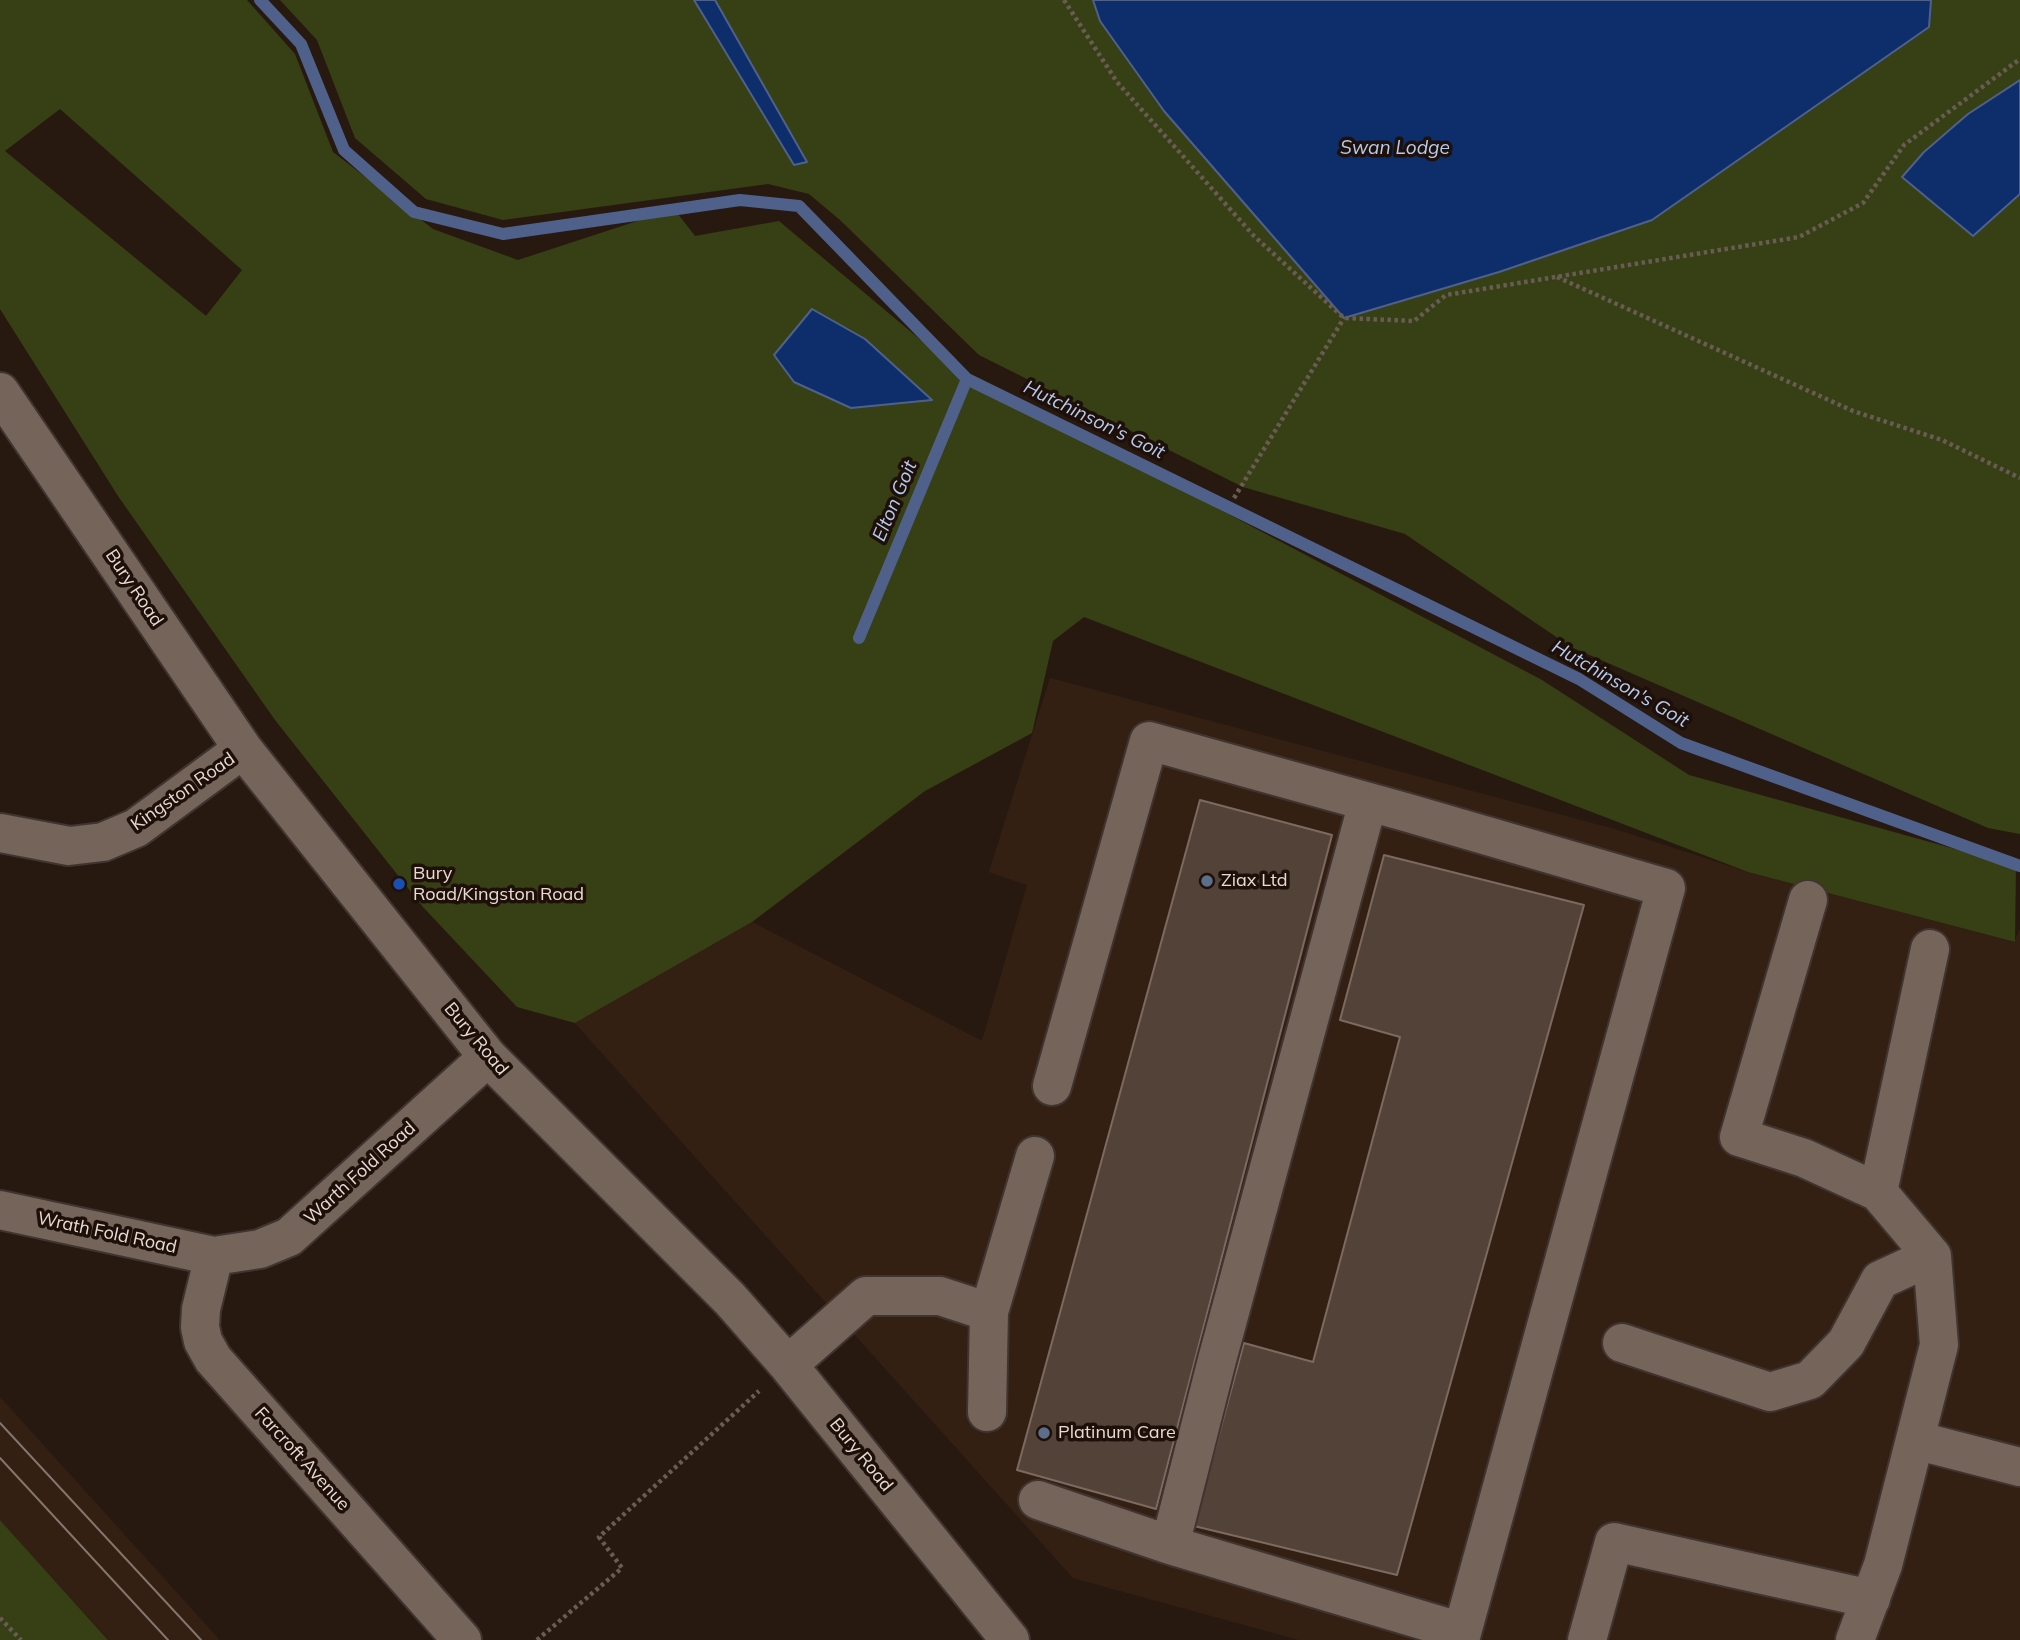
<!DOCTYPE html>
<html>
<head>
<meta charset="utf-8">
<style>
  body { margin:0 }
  canvas { display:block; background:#271910 }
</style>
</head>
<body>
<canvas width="2020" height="1640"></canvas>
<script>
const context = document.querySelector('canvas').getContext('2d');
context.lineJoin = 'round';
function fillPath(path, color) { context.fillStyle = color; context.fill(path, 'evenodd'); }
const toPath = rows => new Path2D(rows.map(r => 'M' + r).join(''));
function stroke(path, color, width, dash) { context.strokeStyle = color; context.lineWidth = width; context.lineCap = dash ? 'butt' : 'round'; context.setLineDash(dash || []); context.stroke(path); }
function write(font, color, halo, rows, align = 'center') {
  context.font = font + ' Mulish,sans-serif'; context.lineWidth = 7; context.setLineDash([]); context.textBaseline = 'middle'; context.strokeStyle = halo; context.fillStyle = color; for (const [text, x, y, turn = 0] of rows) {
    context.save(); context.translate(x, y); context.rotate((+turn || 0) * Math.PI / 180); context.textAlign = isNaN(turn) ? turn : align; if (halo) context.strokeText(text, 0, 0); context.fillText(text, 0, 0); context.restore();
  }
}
fillPath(toPath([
  [1050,678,1618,830,1748,872,2014,942,2020,929,2020,1640,1299,1640,1073,1578,575,1023,752,922,982,1041,1027,885,989,872],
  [0,1397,217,1637,219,1640,109,1640,0,1520]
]), '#342013');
fillPath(toPath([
  [0,0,247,0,295,54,333,152,433,229,518,260,674,209,695,236,779,221,967,379,1058,424,1542,680,1689,775,2016,866,2015,942,1748,872,1084,617,1053,641,1032,733,925,791,752,922,575,1023,517,1007,423,907,275,720,118,496,0,309],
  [60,109,242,270,206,316,5,151],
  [280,0,1093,0,1100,21,1164,111,1344,318,1499,272,1652,220,1929,27,1931,0,2020,0,2020,80,1968,114,1924,152,1973,235,2020,194,2020,834,1988,828,1571,647,1405,534,1243,487,979,355,840,220,809,194,768,184,503,220,426,199,355,138,317,40],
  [0,1520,108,1640,0,1640]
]), '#373f14');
const water = toPath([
  [694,0,715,0,807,162,794,165,694,0],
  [1093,0,1931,0,1929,27,1652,220,1499,272,1344,318,1164,111,1100,21,1093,0],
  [2020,80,2020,194,1973,236,1902,177,1924,152,1968,114,2020,80],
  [812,309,865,339,932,400,851,408,794,382,774,355,812,309]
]);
fillPath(water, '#0e2d6b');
stroke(water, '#4f618b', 2);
stroke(toPath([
  [260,0,301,44,344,150,414,212,503,234,740,200,799,206,967,379,1579,679,1681,743,2020,866],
  [859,638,967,379]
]), '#4f618b', 12);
const building = toPath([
  [1200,800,1332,835,1156,1509,1017,1470,1200,800],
  [1384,855,1584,905,1397,1575,1194,1526,1244,1343,1313,1362,1400,1037,1340,1020,1384,855]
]);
fillPath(building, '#524238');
stroke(building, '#7c6a60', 2);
const minor = toPath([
  [0,392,243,749,488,1057,730,1299,788,1365,1010,1640],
  [0,833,69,846,103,842,136,828,243,749],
  [1808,900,1739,1137,1804,1158,1878,1192,1932,1256,1939,1345,1883,1565,1855,1640],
  [1052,1086,1149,741,1405,812,1666,888,1460,1640],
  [1878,1192,1930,949],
  [0,1210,214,1256,260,1249,289,1237,488,1057],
  [214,1256,201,1309,200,1327,203,1341,213,1359,462,1640],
  [1622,1343,1770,1392,1810,1380,1846,1343,1880,1280,1932,1256],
  [788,1365,866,1296,940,1296,989,1312,1035,1156],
  [987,1412,989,1312],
  [1915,1440,2020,1467],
  [1038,1500,1170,1545,1217,1360,1368,802],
  [1170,1545,1462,1632],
  [1587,1640,1614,1542,1871,1599]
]);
stroke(minor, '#3f3430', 42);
stroke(toPath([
  [1064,0,1117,82,1254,236,1344,318,1414,321,1446,295,1799,237,1863,203,1904,145,2020,59],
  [1557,277,1853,411,1942,440,2020,478],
  [1234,498,1344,318],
  [0,1618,21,1640],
  [537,1640,622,1568,599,1537,759,1391]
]), '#695c54', 4.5, [3.5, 3.5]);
stroke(minor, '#756459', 38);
stroke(toPath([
  [0,1423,201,1640],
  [0,1458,168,1640]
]), '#83766e', 2);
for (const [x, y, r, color] of [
  [1207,881,7,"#5c6f8a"],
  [399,884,7,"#1a4fb4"],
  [1044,1433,7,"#5c6f8a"]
]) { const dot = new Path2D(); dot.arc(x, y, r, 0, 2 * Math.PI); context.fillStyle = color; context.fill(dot); stroke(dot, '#1e1008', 2.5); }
write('18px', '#e6dbd5', '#1e1008', [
  ["Bury Road",134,588,56],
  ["Kingston Road",183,792,-35],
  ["Bury Road",476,1039,50],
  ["Warth Fold Road",360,1173,-42],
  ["Wrath Fold Road",107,1233,12],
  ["Bury Road",861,1455,51],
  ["Farcroft Avenue",302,1459,48]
]);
write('18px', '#e6dbd5', '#1e1008', [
  ["Bury",413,874],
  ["Road/Kingston Road",413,895],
  ["Ziax Ltd",1221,881],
  ["Platinum Care",1058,1433]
], 'left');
write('italic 19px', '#b5cbf0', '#1e1008', [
  ["Swan Lodge",1395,148],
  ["Hutchinson's Goit",1094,420,26],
  ["Elton Goit",895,501,-67],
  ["Hutchinson's Goit",1620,684,30]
]);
</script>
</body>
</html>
